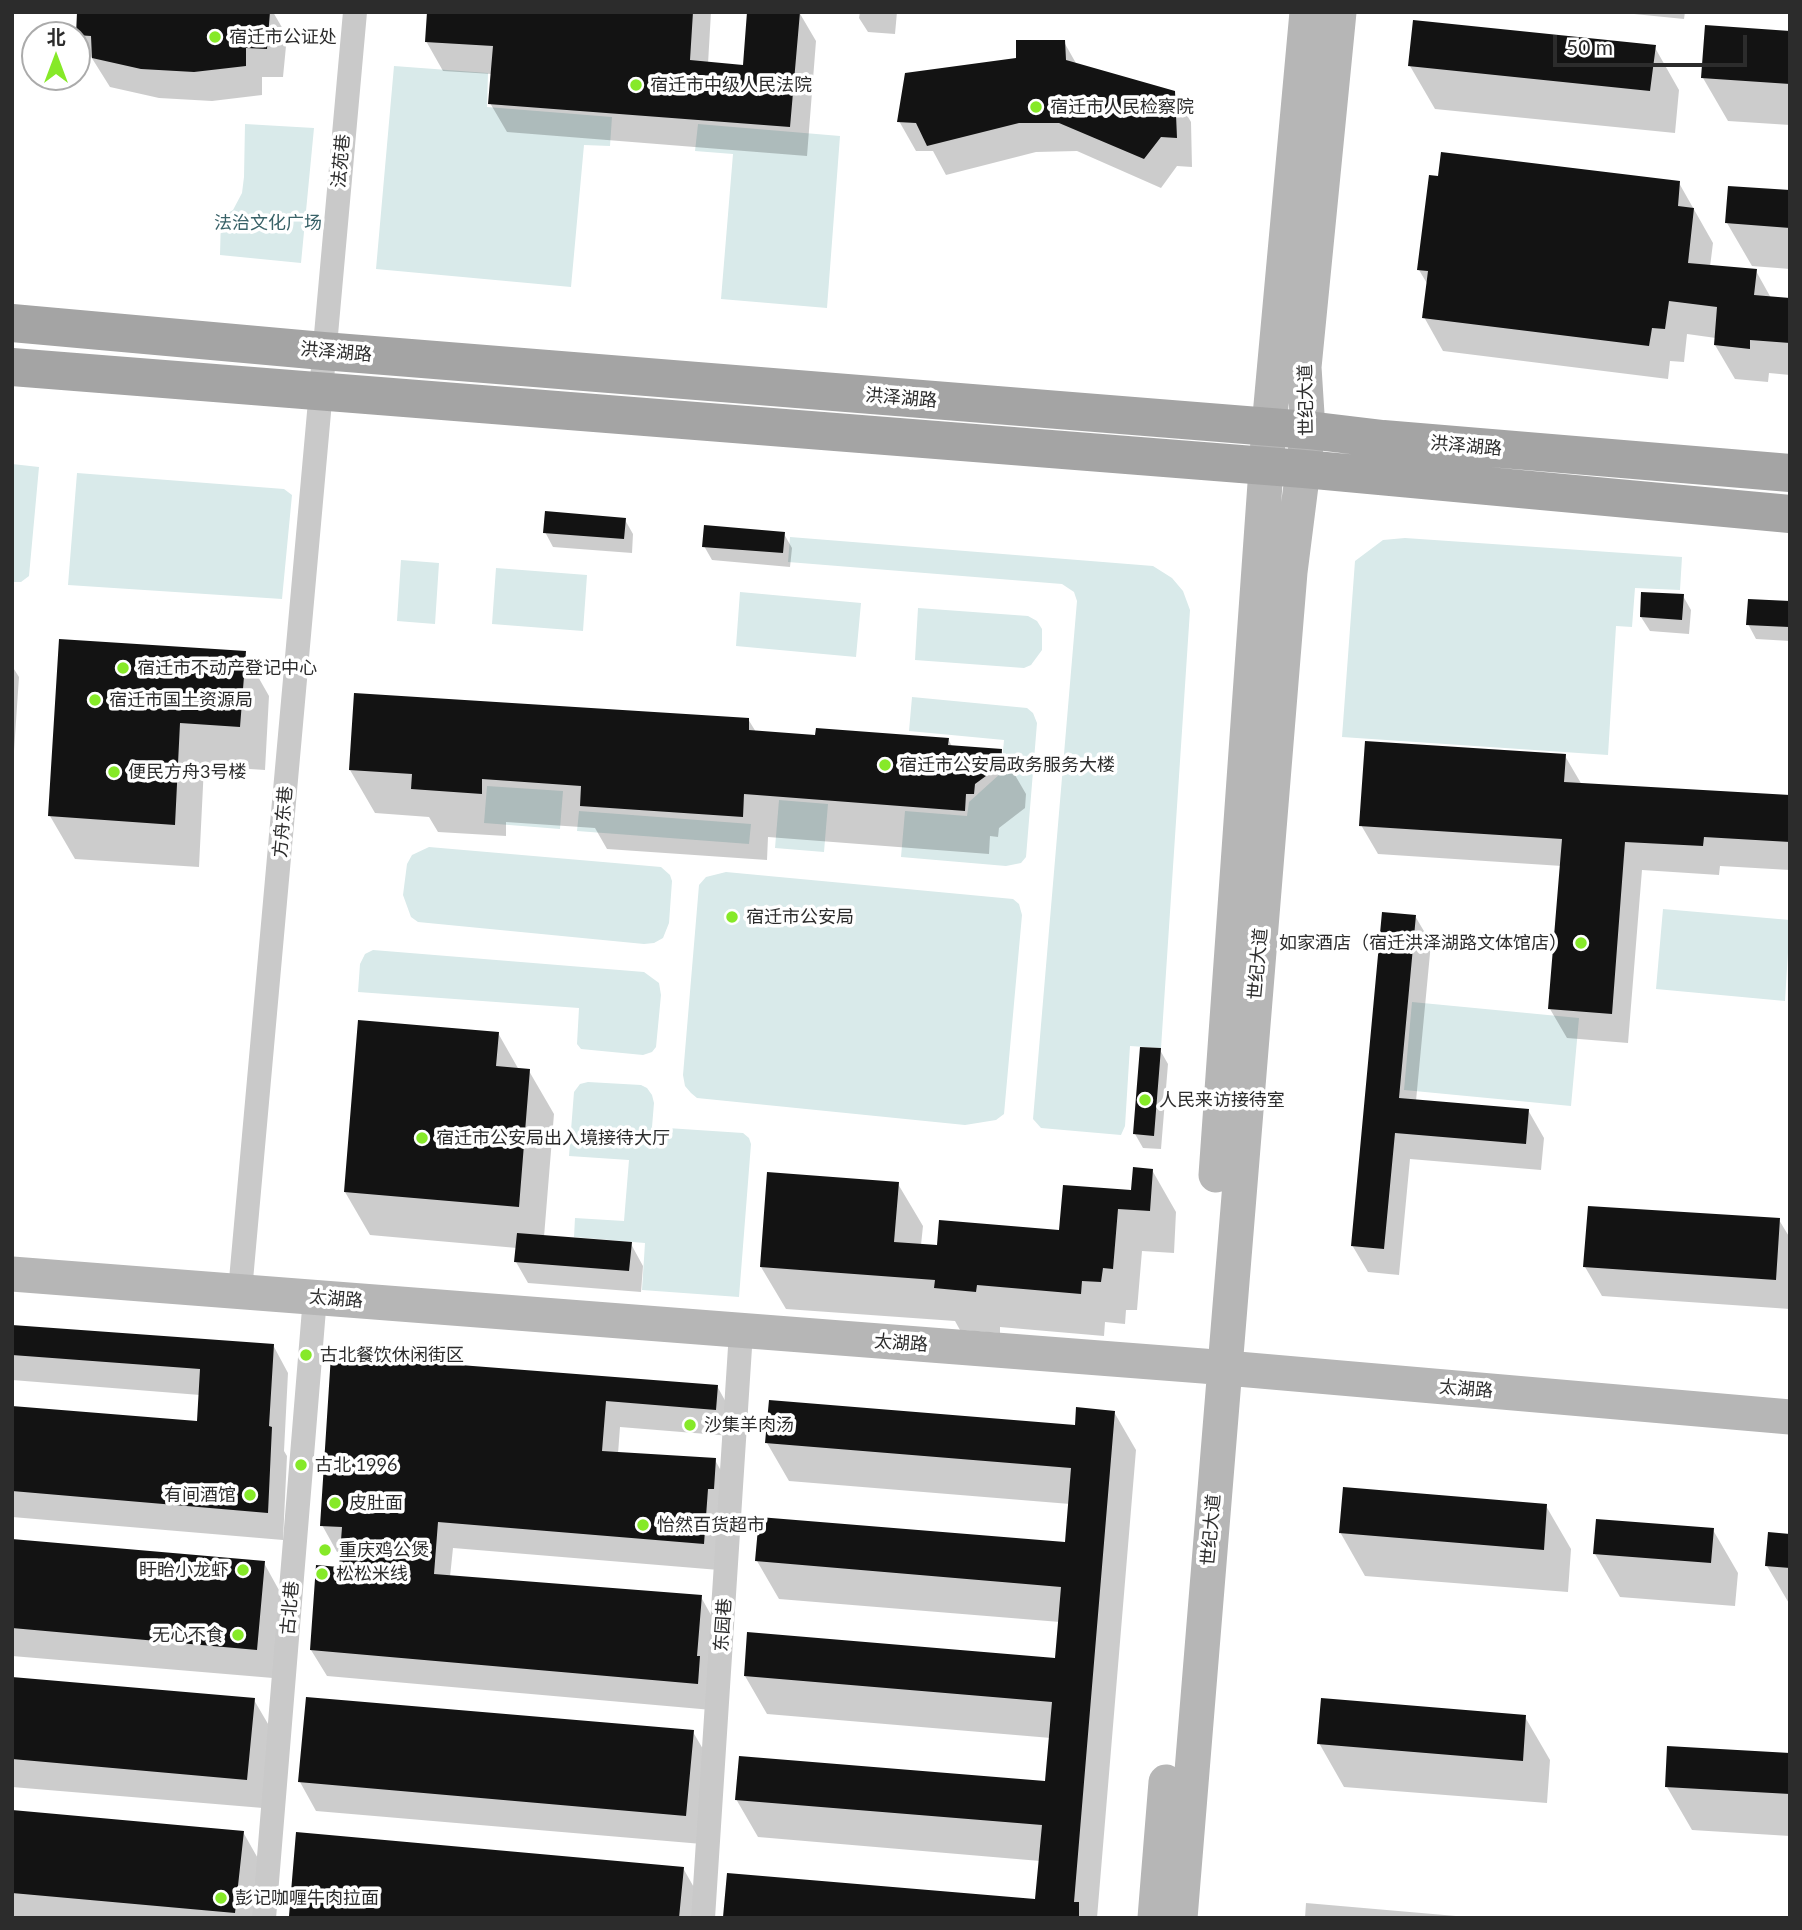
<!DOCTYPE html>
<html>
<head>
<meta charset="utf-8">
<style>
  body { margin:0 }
  #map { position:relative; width:1802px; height:1930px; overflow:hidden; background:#fff; font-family:Lato,"Noto Sans SC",sans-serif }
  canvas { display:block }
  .frame { position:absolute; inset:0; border:14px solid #2c2c2c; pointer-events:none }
  .north { position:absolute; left:21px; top:21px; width:70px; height:70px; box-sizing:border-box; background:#fff; border:2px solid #ababab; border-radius:50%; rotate:0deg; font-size:19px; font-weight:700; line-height:28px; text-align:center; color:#2c2c2c }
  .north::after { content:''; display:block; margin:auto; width:24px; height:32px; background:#86e928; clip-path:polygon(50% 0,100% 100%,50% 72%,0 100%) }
  .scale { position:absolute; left:1553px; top:35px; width:194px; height:32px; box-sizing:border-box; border:4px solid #2c2c2c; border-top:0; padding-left:9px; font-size:21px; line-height:24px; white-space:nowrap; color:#2c2c2c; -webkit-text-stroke:5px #fff; paint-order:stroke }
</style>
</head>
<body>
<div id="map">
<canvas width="1802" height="1930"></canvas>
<div class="frame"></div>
<div class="north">北</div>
<div class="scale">50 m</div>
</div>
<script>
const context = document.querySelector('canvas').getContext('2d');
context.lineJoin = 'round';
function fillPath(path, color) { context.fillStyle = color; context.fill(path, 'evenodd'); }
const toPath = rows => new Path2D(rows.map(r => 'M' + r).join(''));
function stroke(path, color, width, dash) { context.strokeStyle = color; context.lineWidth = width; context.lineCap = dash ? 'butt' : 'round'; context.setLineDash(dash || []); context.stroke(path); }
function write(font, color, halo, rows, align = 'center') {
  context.font = font + ' Lato,"Noto Sans SC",sans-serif'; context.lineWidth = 7; context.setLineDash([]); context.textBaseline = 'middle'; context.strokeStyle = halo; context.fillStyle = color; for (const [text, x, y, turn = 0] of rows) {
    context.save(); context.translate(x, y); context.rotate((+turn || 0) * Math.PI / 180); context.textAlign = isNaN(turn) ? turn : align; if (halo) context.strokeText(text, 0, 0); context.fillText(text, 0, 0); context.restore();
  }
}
fillPath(toPath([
  [394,66,488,73,487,107,612,117,610,146,584,145,571,287,376,269],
  [245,124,314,128,301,263,220,255,221,217,233,210,242,193,244,177],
  [698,124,840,136,827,308,721,299,733,154,695,151],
  [12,464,39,467,29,576,21,582,12,582],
  [77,473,284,489,292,495,282,599,68,585],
  [790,537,1153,566,1172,578,1183,591,1190,610,1161,1048,1130,1046,1125,1126,1121,1135,1041,1128,1033,1119,1077,601,1074,592,1062,584,788,562],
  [1405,538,1682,557,1680,590,1635,588,1632,627,1616,626,1608,755,1342,737,1355,561,1383,540],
  [401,560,439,563,435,624,397,621],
  [496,568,587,575,583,631,492,624],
  [740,592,861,603,856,657,736,646],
  [918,608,1028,616,1037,621,1042,629,1042,650,1031,665,1024,668,915,660],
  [912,697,1027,708,1033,713,1037,723,1026,857,1021,863,1006,866,901,857,905,811,967,816,969,802,1001,773,1004,740,909,731],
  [487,786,563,791,560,829,484,823],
  [779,800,828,804,824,852,775,848],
  [579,811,751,824,749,844,577,831],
  [429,847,661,867,670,875,672,881,669,923,663,938,654,943,644,944,418,922,411,917,403,895,407,864,412,855],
  [726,872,1013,899,1019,904,1022,915,1004,1114,996,1120,965,1125,697,1098,691,1093,685,1086,683,1075,699,885,706,877],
  [1663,909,1790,920,1785,1001,1656,989],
  [373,950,644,972,659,983,661,995,656,1047,652,1052,643,1055,581,1049,577,1044,579,1008,358,992,360,964,365,954],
  [1412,1002,1579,1018,1571,1106,1404,1090],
  [588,1082,641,1085,647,1088,652,1095,654,1103,652,1127,743,1133,749,1138,751,1144,739,1297,642,1290,645,1243,574,1237,575,1218,624,1221,629,1160,569,1156,574,1092,580,1084]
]), '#d9eaea');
fillPath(toPath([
  [79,12,273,12,287,36,283,77,262,77,262,95,212,101,159,98,110,87,78,36],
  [428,12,711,12,708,64,745,67,799,12,816,41,807,156,507,132,490,103,492,74,443,71,426,41],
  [860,12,897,12,895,34,868,32,859,18],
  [1614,12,1685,12,1684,19],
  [1790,32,1790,125,1728,121,1703,78],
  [1064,42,1077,65,1174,93,1191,122,1192,167,1177,166,1161,188,1077,151,1036,152,946,175,933,151,916,151,899,121,1018,59],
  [1654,46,1679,90,1675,133,1435,109,1410,66],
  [1679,183,1713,243,1710,267,1756,271,1771,298,1790,299,1790,375,1769,373,1768,382,1735,379,1715,345,1716,338,1687,334,1684,362,1670,361,1668,379,1443,351,1424,317,1428,285,1419,270],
  [1790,192,1790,269,1752,266,1727,223],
  [625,520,633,534,632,553,553,547,545,532],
  [784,534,792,548,790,567,712,560,704,546],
  [1683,596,1691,610,1689,634,1650,631,1641,617],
  [1790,605,1790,641,1756,639,1748,624],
  [244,652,269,696,265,770,204,766,199,867,75,859,50,816],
  [12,666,19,677,14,751,12,751],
  [748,719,756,732,817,737,948,739,953,748,1001,751,1026,794,1025,808,999,828,998,837,990,836,989,854,768,837,767,860,607,849,595,828,506,822,506,836,438,832,429,817,375,813,350,770],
  [1565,756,1582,785,1790,797,1790,870,1720,866,1719,875,1642,870,1628,1043,1567,1038,1550,1009,1562,866,1378,854,1361,825],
  [1415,916,1431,943,1416,1101,1528,1110,1544,1138,1541,1170,1410,1159,1399,1275,1368,1272,1352,1245],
  [498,1033,519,1070,529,1071,554,1114,544,1237,631,1244,643,1266,641,1292,528,1283,516,1262,517,1248,370,1235,345,1192],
  [1160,1050,1168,1064,1161,1149,1143,1148,1135,1134],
  [1152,1170,1176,1212,1174,1253,1142,1251,1137,1310,1126,1310,1125,1324,1105,1322,1104,1336,1000,1327,1000,1333,960,1330,955,1321,786,1309,761,1267,898,1184,923,1226,921,1245,938,1247,1061,1232,1132,1192],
  [1779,1220,1790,1238,1790,1309,1602,1296,1585,1267],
  [12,1326,273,1345,288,1373,284,1451,287,1456,283,1540,12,1517,12,1407,199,1423,200,1395,12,1380],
  [333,1356,717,1386,732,1413,731,1436,620,1427,618,1454,715,1460,730,1487,719,1570,453,1548,450,1577,701,1597,716,1624,712,1710,327,1676,311,1650,341,1568,342,1552,337,1552,322,1525],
  [1114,1412,1136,1450,1097,1918,726,1918,1037,1901,1040,1861,758,1837,736,1799,1047,1783,1051,1738,767,1714,745,1676,1057,1660,1060,1622,779,1599,757,1561,1067,1544,1070,1504,789,1481,767,1443,1076,1427],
  [1546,1506,1571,1549,1568,1592,1365,1576,1340,1532],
  [1713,1530,1738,1573,1735,1606,1620,1597,1595,1554],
  [1790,1536,1790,1605,1767,1566],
  [12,1541,264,1563,280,1592,273,1678,12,1656],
  [12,1679,254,1700,271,1729,263,1808,12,1787],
  [1525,1717,1550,1760,1547,1803,1344,1787,1319,1743],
  [693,1732,710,1761,702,1844,316,1811,300,1782],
  [1790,1754,1790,1836,1692,1830,1667,1787],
  [12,1812,243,1832,260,1862,254,1918,12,1918],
  [683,1868,700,1898,698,1918,292,1918,291,1915],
  [1306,1903,1479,1918,1305,1918]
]), '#0003');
fillPath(toPath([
  [77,12,270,12,267,49,246,48,246,66,194,72,141,69,92,58,91,36,76,35],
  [427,12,693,12,690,60,743,65,747,12,800,12,790,127,488,104,493,46,425,42],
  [1413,20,1656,45,1650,91,1408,66],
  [1705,25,1790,31,1790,84,1701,78],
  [1016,40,1065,40,1066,60,1175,91,1177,138,1161,137,1144,159,1059,123,1019,123,927,146,916,123,897,122,905,73,1016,58],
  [1441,152,1680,181,1678,206,1694,208,1688,263,1757,269,1754,295,1790,298,1790,343,1750,340,1750,349,1714,345,1717,307,1669,301,1665,329,1652,328,1649,346,1422,318,1428,271,1417,270,1429,175,1438,176],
  [1728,186,1790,190,1790,228,1725,223],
  [545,511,626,518,624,539,543,533],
  [704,525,785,532,783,553,702,547],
  [1641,592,1684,594,1682,620,1640,617],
  [1748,599,1790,601,1789,627,1746,625],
  [59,639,246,651,240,727,180,723,175,825,48,816],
  [354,693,749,718,749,730,815,735,816,728,949,738,948,745,1002,749,1001,765,975,784,974,794,966,794,965,811,744,794,743,817,580,806,581,786,482,779,482,794,411,789,412,774,349,770],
  [1365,741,1566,754,1564,782,1790,795,1790,842,1704,837,1703,846,1625,842,1612,1014,1548,1009,1562,839,1359,826],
  [1382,912,1416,915,1399,1098,1529,1109,1526,1144,1395,1133,1384,1249,1351,1246],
  [358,1020,499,1032,496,1066,530,1069,519,1207,344,1192],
  [1140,1047,1161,1048,1154,1136,1133,1134],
  [1133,1167,1153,1169,1150,1211,1118,1209,1113,1269,1103,1268,1101,1282,1082,1281,1081,1294,977,1285,976,1292,934,1288,935,1280,760,1267,767,1172,899,1182,894,1242,937,1245,939,1220,1059,1230,1063,1185,1131,1190],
  [1588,1206,1780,1218,1776,1280,1583,1267],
  [517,1233,632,1242,629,1271,514,1262],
  [12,1325,274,1344,269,1426,272,1427,268,1513,12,1491,12,1406,197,1421,200,1369,12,1355],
  [331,1355,718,1385,716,1410,606,1401,602,1451,716,1458,714,1489,708,1489,704,1544,438,1522,434,1574,702,1595,697,1656,700,1656,698,1684,310,1650,316,1565,339,1567,342,1527,320,1526],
  [769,1400,1075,1425,1076,1407,1115,1411,1074,1902,1079,1902,1079,1918,723,1917,727,1873,1035,1899,1042,1825,735,1800,739,1756,1045,1781,1052,1702,744,1676,747,1632,1055,1658,1061,1587,755,1561,759,1517,1065,1542,1071,1468,765,1443],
  [1343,1487,1547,1504,1544,1550,1339,1533],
  [1596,1519,1714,1528,1711,1563,1593,1554],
  [1768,1532,1790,1534,1790,1568,1765,1566],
  [12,1539,265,1561,257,1650,12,1628],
  [12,1677,255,1698,247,1780,12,1759],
  [306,1697,694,1730,686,1816,298,1782],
  [1321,1698,1526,1715,1523,1761,1317,1744],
  [1667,1746,1790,1753,1790,1794,1665,1787],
  [12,1810,244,1831,235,1913,12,1893],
  [296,1832,684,1867,679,1918,314,1918,289,1916]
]), '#131313');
stroke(toPath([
  [240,1291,355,12],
  [264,1918,315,1297],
  [703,1918,741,1332]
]), '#c9c9c9', 24);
stroke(toPath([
  [1216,1175,1269,427,1307,12],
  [12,1274,1203,1366,1790,1417],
  [1155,1918,1166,1782],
  [1180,1918,1290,572,1308,430,1304,367,1339,12]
]), '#b6b6b6', 35);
stroke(toPath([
  [12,323,323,351,1308,430,1383,439,1790,473],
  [12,367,1304,469,1790,514]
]), '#a4a4a4', 38);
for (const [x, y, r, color] of [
  [215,37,7,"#86e928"],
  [636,85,7,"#86e928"],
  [1036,107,7,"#86e928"],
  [123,668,7,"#86e928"],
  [95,700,7,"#86e928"],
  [885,765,7,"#86e928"],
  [114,772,7,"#86e928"],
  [732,917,7,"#86e928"],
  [1581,943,7,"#86e928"],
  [1145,1100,7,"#86e928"],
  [422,1138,7,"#86e928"],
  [306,1355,7,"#86e928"],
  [690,1425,7,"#86e928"],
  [301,1465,7,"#86e928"],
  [250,1495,7,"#86e928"],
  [335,1503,7,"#86e928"],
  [643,1525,7,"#86e928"],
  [325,1550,7,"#86e928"],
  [243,1570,7,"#86e928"],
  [322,1574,7,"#86e928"],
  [238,1635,7,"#86e928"],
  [221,1898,7,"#86e928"]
]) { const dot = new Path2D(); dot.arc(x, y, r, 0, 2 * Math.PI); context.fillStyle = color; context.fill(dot); stroke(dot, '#fff', 2.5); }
write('18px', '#2c2c2c', '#fff', [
  ["宿迁市公证处",229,37],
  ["宿迁市中级人民法院",650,85],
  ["宿迁市人民检察院",1050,107],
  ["宿迁市不动产登记中心",137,668],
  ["宿迁市国土资源局",109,700],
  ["宿迁市公安局政务服务大楼",899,765],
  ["便民方舟3号楼",128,772],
  ["宿迁市公安局",746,917],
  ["如家酒店（宿迁洪泽湖路文体馆店）",1567,943,"right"],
  ["人民来访接待室",1159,1100],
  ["宿迁市公安局出入境接待大厅",436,1138],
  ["古北餐饮休闲街区",320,1355],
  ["沙集羊肉汤",704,1425],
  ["古北·1996",315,1465],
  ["有间酒馆",236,1495,"right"],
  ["皮肚面",349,1503],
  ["怡然百货超市",657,1525],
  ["重庆鸡公煲",339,1550],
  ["盱眙小龙虾",229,1570,"right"],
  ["松松米线",336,1574],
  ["无心不食",224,1635,"right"],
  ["彭记咖喱牛肉拉面",235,1898]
], 'left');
write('18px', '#2c2c2c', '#fff', [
  ["法苑巷",341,161,-85],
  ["洪泽湖路",336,352,5],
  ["洪泽湖路",901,398,5],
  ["世纪大道",1306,400,-91],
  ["洪泽湖路",1466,446,5],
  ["方舟东巷",283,822,-85],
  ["世纪大道",1258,964,-85],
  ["太湖路",336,1299,5],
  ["太湖路",901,1343,4],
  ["太湖路",1466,1389,5],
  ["世纪大道",1211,1530,-85],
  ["古北巷",290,1608,-85],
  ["东园巷",723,1625,-86]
]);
write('18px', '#396268', '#fff', [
  ["法治文化广场",268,223]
]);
</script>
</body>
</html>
